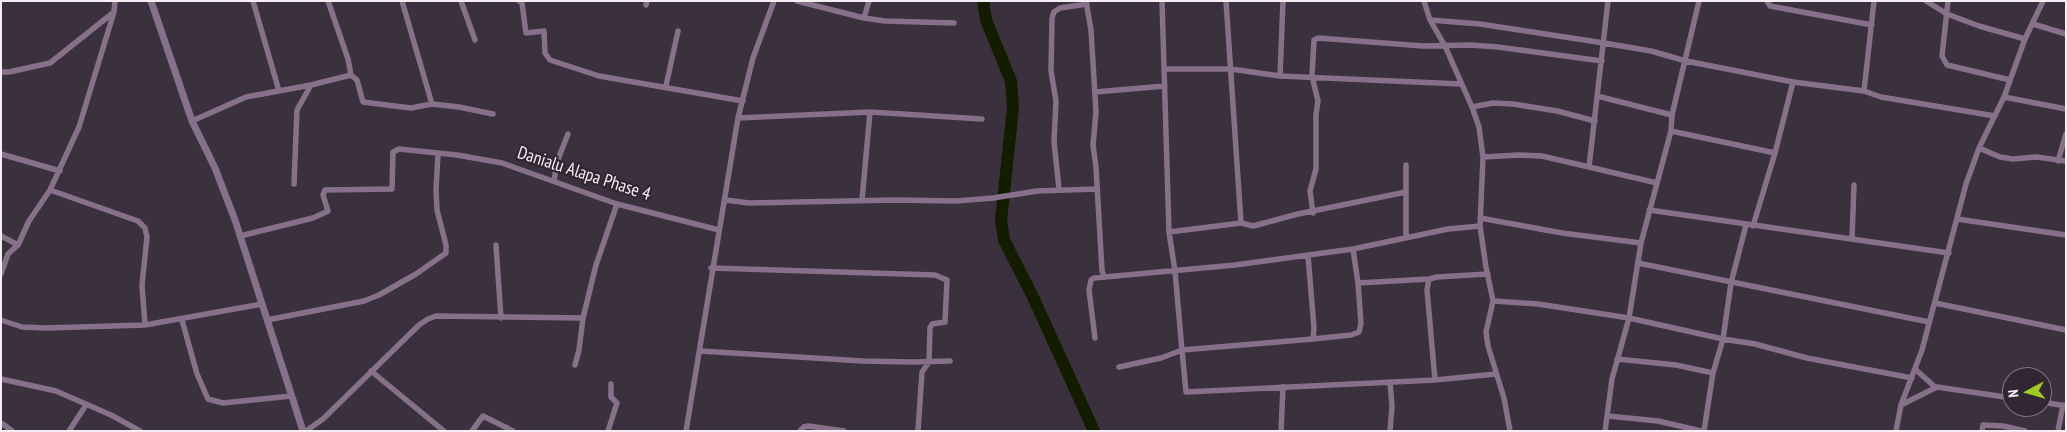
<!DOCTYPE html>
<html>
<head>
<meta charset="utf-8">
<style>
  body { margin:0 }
  #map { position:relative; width:2067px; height:432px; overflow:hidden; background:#3b303d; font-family:"PT Sans Narrow",sans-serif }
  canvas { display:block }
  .frame { position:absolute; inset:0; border:2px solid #f5eef5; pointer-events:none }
  .north { position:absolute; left:2002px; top:367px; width:50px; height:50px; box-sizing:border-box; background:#312632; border:1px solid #7f7680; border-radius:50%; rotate:264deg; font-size:14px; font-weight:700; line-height:20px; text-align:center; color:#f5eef5 }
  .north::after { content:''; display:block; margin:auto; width:18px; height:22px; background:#a3c926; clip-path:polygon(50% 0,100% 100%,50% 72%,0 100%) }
</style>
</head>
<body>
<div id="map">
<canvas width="2067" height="432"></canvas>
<div class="frame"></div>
<div class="north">N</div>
</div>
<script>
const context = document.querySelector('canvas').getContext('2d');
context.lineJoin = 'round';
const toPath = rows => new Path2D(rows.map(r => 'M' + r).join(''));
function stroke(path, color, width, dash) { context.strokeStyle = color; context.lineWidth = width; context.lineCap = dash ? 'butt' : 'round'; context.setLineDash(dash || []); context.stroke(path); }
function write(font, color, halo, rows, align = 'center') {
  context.font = font + ' "PT Sans Narrow",sans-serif'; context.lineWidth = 4.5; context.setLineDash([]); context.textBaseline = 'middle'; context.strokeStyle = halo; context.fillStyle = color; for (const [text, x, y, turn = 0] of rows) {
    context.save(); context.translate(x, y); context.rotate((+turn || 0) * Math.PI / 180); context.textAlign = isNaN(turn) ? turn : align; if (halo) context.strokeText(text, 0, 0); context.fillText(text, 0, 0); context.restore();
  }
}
stroke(toPath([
  [983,1,986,20,1011,81,1013,108,1001,220,1004,240,1033,297,1094,431]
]), '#141c00', 12);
stroke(toPath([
  [253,1,279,91],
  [328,1,348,59,351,75,357,80,363,102,411,108,432,104,459,107,493,114],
  [402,1,432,104],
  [461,1,475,40],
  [519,1,522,3,526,33,544,31,545,53,550,60,599,76,743,101],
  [797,1,864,18,885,21,954,23],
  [1086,1,1091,30,1096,112,1093,145,1096,167,1102,271,1104,276],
  [1226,1,1241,223],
  [1424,1,1430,20,1445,46,1472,107,1479,127,1483,157,1480,226,1486,267,1493,301,1538,304,1629,318,1723,339,1755,344,1807,358,1912,378],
  [1767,1,1770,6,1872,25],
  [1926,1,1947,14,1979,26,2025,39],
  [1948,1,1942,56,1947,65,2010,80],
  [646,5,647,1],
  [864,18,869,1],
  [1430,20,1480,24,1604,43,1651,51,1686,61,1793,82,1864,91,1881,97,1995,116],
  [2033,24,2066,34],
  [1164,69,1231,69,1280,76,1461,84],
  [1,72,9,72,50,63,114,12],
  [1280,76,1283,1],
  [666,86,678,31],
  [1864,91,1874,1],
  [1095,92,1165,86],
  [1597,96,1672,115],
  [2004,97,2066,109],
  [1472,107,1493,103,1513,104,1557,111,1595,121],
  [738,118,870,112,982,119],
  [192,121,246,97,311,85,351,75],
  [1671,131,1775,153],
  [1979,148,2000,157,2013,159,2036,157,2066,161],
  [1,154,60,171],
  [1483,157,1519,155,1542,156,1657,183],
  [2058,161,2066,134],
  [1589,167,1608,1],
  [554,181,557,162,568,134],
  [294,184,297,110,311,85],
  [1059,189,1054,142,1056,101,1051,71,1052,18,1054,12,1060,8,1087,4],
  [50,190,138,221,145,228,147,237,142,285,145,325],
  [725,200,749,203,895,200,956,201,993,198,1037,191,1097,189],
  [862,200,870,112],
  [1649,210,1949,253],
  [1313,213,1310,191,1316,169,1316,114,1318,101,1312,76,1314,40,1318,38,1423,46,1470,45,1498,47,1602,61],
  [1480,218,1562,233,1641,243],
  [1957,219,2066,235],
  [1753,226,1775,153,1793,82],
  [1169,232,1241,223,1253,226,1298,214,1406,192],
  [1,236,18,245],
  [240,236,313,218,328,211,323,195,325,190,392,189,393,152,399,149,457,155,502,163,617,204,719,230],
  [1406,238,1406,165],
  [1852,239,1854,185],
  [496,245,501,318],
  [1308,255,1314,328,1313,339,1182,350,1186,392,1435,380,1496,374],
  [1638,263,1929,322],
  [711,268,935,275,947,280,945,322,932,324,930,328,929,362,922,372,918,431],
  [1,274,8,254,18,245,29,221,50,190,79,127,114,12,115,1],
  [1358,283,1429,279],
  [1493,301,1486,332,1488,346,1504,398,1510,431],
  [1935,303,2066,330],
  [1,320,22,327,46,328,145,325,262,304],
  [182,320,197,374,208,399,223,403,291,396],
  [267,320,364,301,379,295,416,274,446,253,446,245,437,210,436,190,438,154],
  [1095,338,1089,290,1091,280,1094,278,1235,265,1353,249,1448,229,1480,226],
  [1313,339,1351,335,1359,332,1361,323,1358,283,1353,249],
  [700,351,863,361,913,362,950,361],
  [1617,359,1676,365,1713,373],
  [575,365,579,350,583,318,596,265,617,204],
  [1119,367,1161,358,1182,350,1175,271,1169,232,1162,1],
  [1915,369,1935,387],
  [371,371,444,431],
  [1,379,56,391,111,415,140,431],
  [1435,380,1427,290,1429,279,1437,277,1488,274],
  [1390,382,1392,406,1390,431],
  [2042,402,2066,406],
  [1901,405,1937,387,2012,398],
  [1608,416,1658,421,1701,431],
  [3,424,12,431],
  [69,431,86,405],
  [306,431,323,419,419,325,428,319,436,316,583,318],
  [472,431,483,416,513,431],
  [608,431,617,403,611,397,611,384],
  [686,431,738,118,753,58,774,1],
  [800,431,804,427,808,426,844,431],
  [1281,431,1283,387],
  [1605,431,1612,379,1629,318,1641,243,1671,131,1672,115,1699,1],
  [1704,431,1713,373,1723,339,1731,283,1746,225],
  [1896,431,1901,405,1922,350,1966,184,1979,148,2004,97,2025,39,2043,1],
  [1982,431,1983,425,2003,426,2025,431],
  [2058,431,2063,405]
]), '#87718a', 5.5);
stroke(toPath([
  [151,1,192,121,215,168,235,220,303,431]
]), '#87718a', 7);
write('18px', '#f5eef5', '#312632', [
  ["Danialu Alapa Phase 4",584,174,18]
]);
</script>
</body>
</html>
